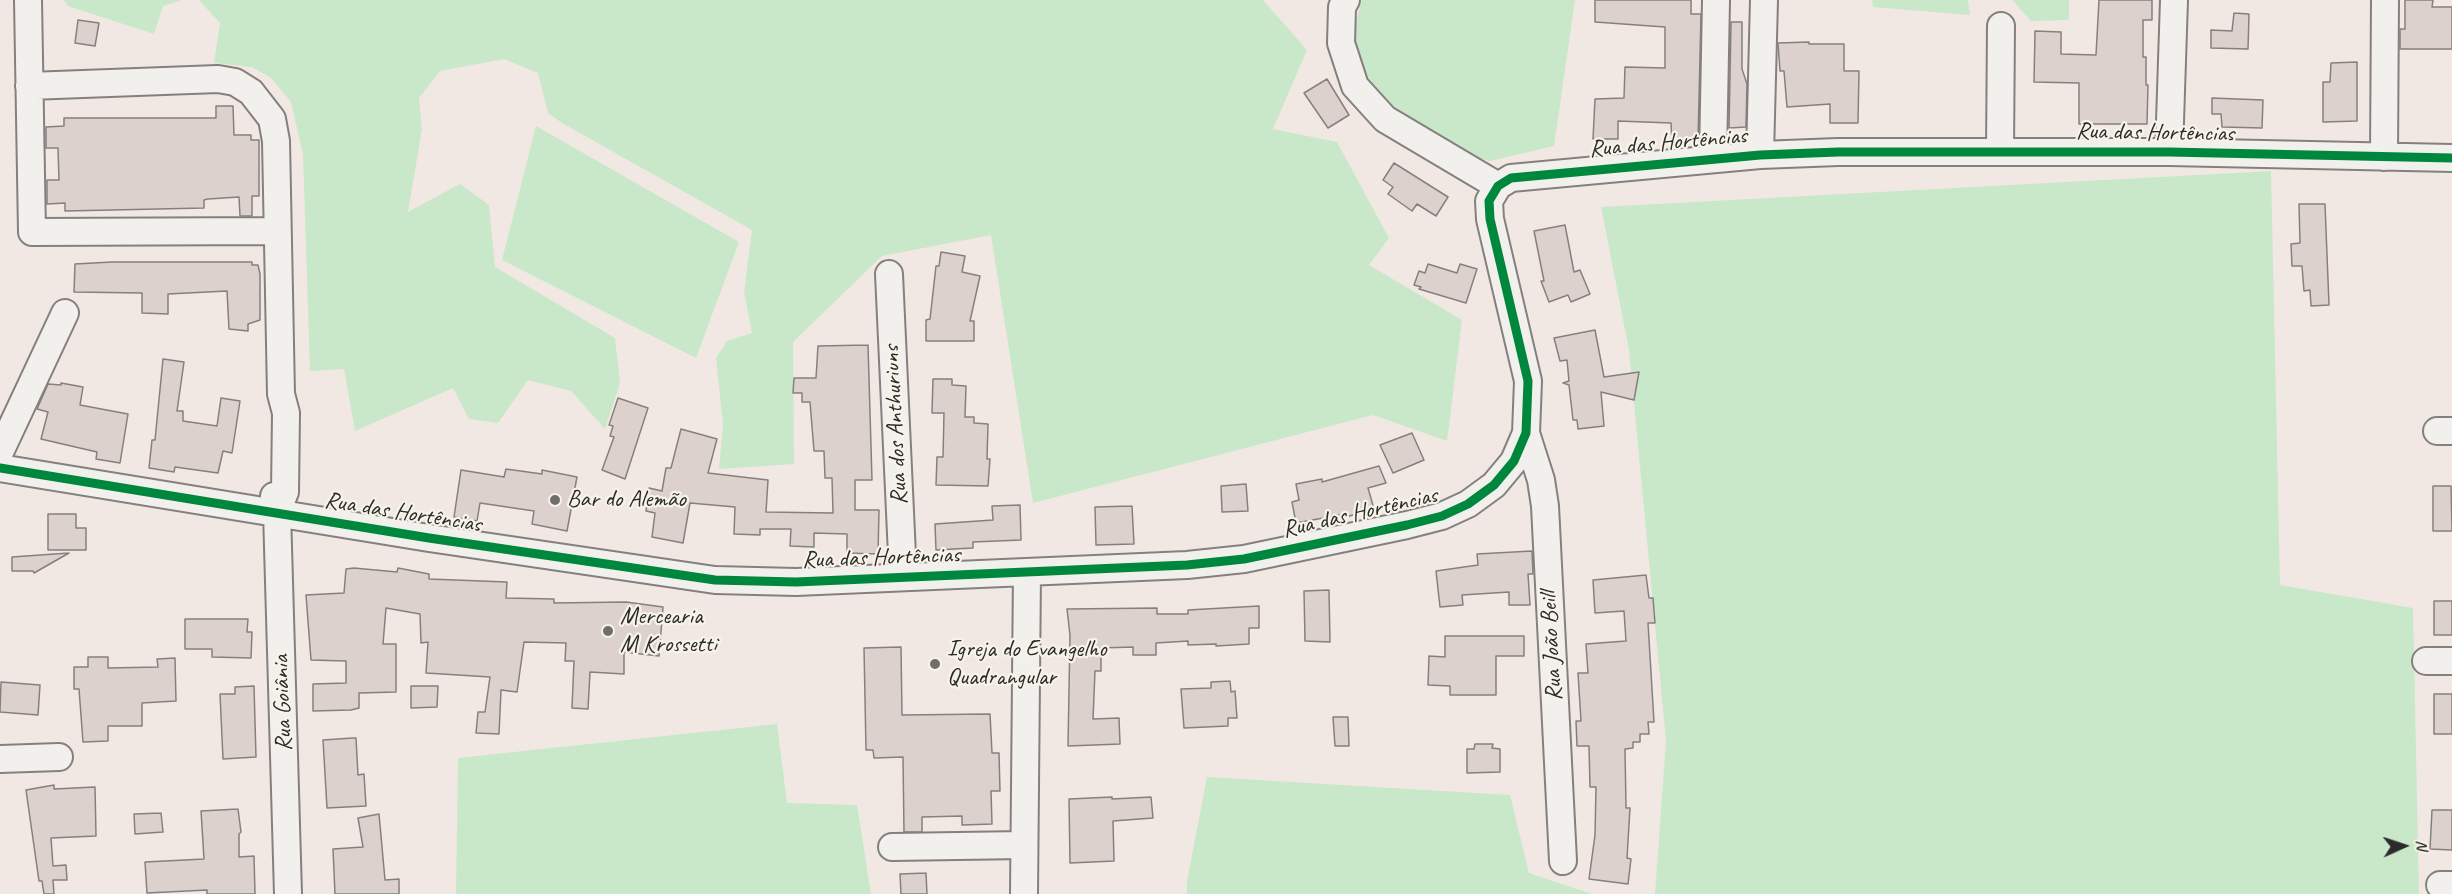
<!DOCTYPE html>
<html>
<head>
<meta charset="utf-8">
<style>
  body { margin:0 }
  #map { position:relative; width:2452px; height:894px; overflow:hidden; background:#f2e8e3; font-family:Caveat,sans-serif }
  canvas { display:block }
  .north { position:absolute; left:2374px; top:816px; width:60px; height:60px; -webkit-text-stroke:4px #f7f3e8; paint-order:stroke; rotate:87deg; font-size:16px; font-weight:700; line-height:24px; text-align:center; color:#2b2b2b }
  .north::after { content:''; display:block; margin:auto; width:21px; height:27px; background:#2b2b2b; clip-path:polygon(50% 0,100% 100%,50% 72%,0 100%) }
</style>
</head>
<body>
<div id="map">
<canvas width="2452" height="894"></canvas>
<div class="north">N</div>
</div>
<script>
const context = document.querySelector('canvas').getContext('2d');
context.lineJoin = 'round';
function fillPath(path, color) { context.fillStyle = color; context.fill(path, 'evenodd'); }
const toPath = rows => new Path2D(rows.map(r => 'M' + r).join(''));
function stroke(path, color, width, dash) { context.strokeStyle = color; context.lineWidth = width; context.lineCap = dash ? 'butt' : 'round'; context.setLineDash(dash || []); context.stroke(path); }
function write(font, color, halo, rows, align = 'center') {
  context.font = font + ' Caveat,sans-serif'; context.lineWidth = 4.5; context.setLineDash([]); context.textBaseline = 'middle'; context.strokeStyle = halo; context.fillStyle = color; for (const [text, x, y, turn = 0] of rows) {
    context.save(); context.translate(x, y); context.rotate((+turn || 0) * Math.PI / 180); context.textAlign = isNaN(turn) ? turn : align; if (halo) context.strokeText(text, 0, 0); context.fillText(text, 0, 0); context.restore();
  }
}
fillPath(toPath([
  [64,0,182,0,163,6,154,34,68,6],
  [199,0,1263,0,1307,50,1273,129,1337,142,1389,238,1369,265,1462,320,1447,441,1373,415,1033,503,991,235,882,256,793,342,794,464,719,469,723,425,716,358,727,341,752,333,744,292,752,230,562,123,548,113,538,73,504,59,440,71,419,98,422,129,408,212,460,184,489,205,495,267,615,338,620,383,605,429,571,391,528,380,498,423,469,419,453,388,355,431,344,369,310,371,303,155,291,102,271,78,252,67,214,63,220,23],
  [1362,0,1575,0,1554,146,1490,161,1473,157,1416,129,1361,89,1347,53],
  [1872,0,1968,0,1970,15,1873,7],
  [2012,0,2069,0,2069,20,2031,21],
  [536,126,739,242,696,358,502,260],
  [2271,171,2280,585,2413,608,2419,894,1655,894,1666,741,1629,350,1601,207],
  [777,724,787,803,857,805,871,894,456,894,458,758],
  [1207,777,1510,795,1529,873,1592,894,1187,894,1187,881]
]), '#c8e8c9');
const building = toPath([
  [1595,0,1691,0,1691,14,1701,14,1698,140,1672,143,1671,123,1618,121,1618,139,1593,139,1595,99,1624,98,1625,67,1665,68,1665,27,1595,22,1595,0],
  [2099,0,2152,0,2152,20,2143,20,2143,57,2146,57,2146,85,2148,85,2147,124,2079,124,2079,83,2034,82,2035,31,2061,32,2061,54,2096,55,2099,0],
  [2405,0,2433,0,2432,7,2452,7,2452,49,2400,49,2400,29,2405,29,2405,0],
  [2234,13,2249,14,2248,49,2211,48,2211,30,2232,31,2234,13],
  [78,20,99,23,95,46,75,43,78,20],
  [1731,22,1742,22,1742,69,1747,84,1746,127,1729,128,1731,22],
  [1809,42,1809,44,1844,44,1844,71,1859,71,1858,123,1830,123,1830,104,1787,107,1784,71,1780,71,1778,43,1809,42],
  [2357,62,2357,121,2323,122,2323,82,2330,82,2331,63,2357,62],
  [1327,79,1349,115,1328,128,1304,93,1327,79],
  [2212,98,2263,100,2262,128,2222,127,2221,114,2212,114,2212,98],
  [216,106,233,106,234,135,251,135,251,140,259,140,259,196,252,196,252,216,240,216,239,197,208,199,204,200,204,208,65,211,65,203,47,204,47,180,59,180,58,148,46,148,46,127,64,126,64,118,216,118,216,106],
  [1394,163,1448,197,1436,216,1417,204,1412,211,1388,194,1393,187,1383,180,1394,163],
  [2299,204,2325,204,2329,305,2311,306,2310,290,2304,291,2302,266,2292,266,2291,244,2300,243,2299,204],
  [1565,225,1574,272,1580,270,1590,294,1571,302,1568,295,1549,302,1541,281,1544,281,1534,231,1565,225],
  [941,252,965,256,962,272,980,276,970,321,974,321,974,341,926,341,926,320,930,319,936,266,939,266,941,252],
  [112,262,252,262,252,265,258,265,260,274,260,320,248,324,248,331,229,329,227,291,168,294,168,314,142,313,142,293,74,292,75,264,112,262],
  [1428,264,1457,273,1460,264,1477,269,1466,303,1419,289,1421,287,1414,285,1419,271,1425,273,1428,264],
  [1595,330,1604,377,1639,372,1634,400,1601,392,1604,426,1578,429,1577,420,1573,420,1569,385,1563,383,1569,381,1567,360,1560,361,1554,338,1595,330],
  [868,345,872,480,855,480,855,510,879,510,878,554,847,553,847,534,814,533,814,547,790,546,791,529,760,529,760,535,734,534,735,507,690,503,683,543,652,537,655,513,646,511,649,488,662,491,666,468,671,468,681,429,717,439,708,473,768,480,766,512,833,513,832,478,825,478,824,451,814,451,810,402,802,402,802,393,793,393,794,378,816,378,818,346,868,345],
  [163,359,184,362,177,411,183,411,183,421,217,426,221,398,240,401,232,453,223,451,218,473,175,467,174,472,149,468,152,440,155,440,163,359],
  [933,379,952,379,952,385,966,386,965,417,974,417,974,423,988,424,987,459,990,459,988,486,936,485,937,457,943,457,944,413,932,413,933,379],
  [61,383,83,387,80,405,128,414,120,463,96,459,97,452,41,439,48,412,37,409,48,384,61,385,61,383],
  [618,398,648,408,625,479,602,470,614,437,610,436,613,426,609,425,618,398],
  [1412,433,1424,460,1393,473,1380,445,1412,433],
  [1379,466,1386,483,1368,488,1374,509,1346,517,1345,514,1296,523,1292,502,1299,500,1296,484,1322,479,1322,482,1379,466],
  [506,469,542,474,542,470,577,477,567,531,532,524,534,511,480,503,477,521,454,517,461,470,504,477,506,469],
  [1246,484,1248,511,1222,512,1221,486,1246,484],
  [2433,486,2451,486,2452,531,2433,531,2433,486],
  [1020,505,1021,540,973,542,973,548,936,550,935,524,993,520,992,506,1020,505],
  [1132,506,1134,544,1096,545,1095,507,1132,506],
  [48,514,76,514,76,528,86,528,86,550,48,550,48,514],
  [1532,551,1533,574,1528,574,1530,605,1509,605,1509,592,1462,595,1463,605,1440,607,1436,571,1478,565,1477,554,1532,551],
  [69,553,34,573,33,571,12,571,12,557,69,553],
  [354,568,397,572,398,568,429,574,429,579,507,582,506,598,554,599,554,603,626,602,663,607,659,656,624,652,624,674,590,672,588,709,572,708,574,661,565,661,566,643,524,642,517,692,501,690,499,734,476,733,478,712,485,712,490,677,426,673,428,642,421,643,420,614,386,608,383,644,396,644,396,692,359,693,359,708,351,710,313,711,313,684,346,683,346,661,311,660,306,595,344,593,346,569,354,568],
  [1646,575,1649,598,1653,598,1655,623,1648,623,1654,722,1648,722,1649,734,1640,734,1640,742,1633,742,1633,748,1625,749,1626,808,1630,808,1627,858,1631,859,1628,884,1589,879,1595,835,1596,787,1590,787,1589,746,1577,746,1576,721,1581,721,1578,673,1588,673,1586,644,1626,641,1624,611,1595,613,1593,580,1646,575],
  [1329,590,1330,642,1305,641,1304,591,1329,590],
  [2434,601,2452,601,2452,635,2434,635,2434,601],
  [1259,606,1259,628,1249,628,1249,644,1216,646,1216,644,1188,645,1188,641,1156,643,1156,655,1133,655,1133,647,1101,648,1101,671,1095,671,1093,719,1119,718,1120,744,1068,746,1070,635,1067,609,1157,608,1157,614,1188,614,1188,610,1259,606],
  [185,619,248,619,247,632,252,632,251,658,212,657,212,649,185,649,185,619],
  [1445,636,1524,636,1524,656,1496,656,1496,695,1450,695,1450,686,1428,685,1429,656,1445,657,1445,636],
  [901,647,902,715,990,714,992,753,999,753,1000,791,991,791,992,824,962,825,962,816,922,817,922,832,904,832,903,757,874,758,873,750,866,750,864,648,901,647],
  [88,657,108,657,108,668,158,667,157,659,175,658,176,701,142,703,142,726,108,726,108,741,83,742,79,689,74,689,74,667,88,667,88,657],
  [1230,681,1231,692,1235,691,1237,718,1228,718,1228,726,1184,728,1181,689,1211,688,1211,682,1230,681],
  [1,682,40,685,38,715,0,712,1,682],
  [254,686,256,757,223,759,220,694,235,694,235,687,254,686],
  [411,686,438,686,437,707,411,708,411,686],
  [2434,694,2452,694,2452,734,2434,734,2434,694],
  [1333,717,1348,717,1349,746,1335,746,1333,717],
  [353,738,356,738,358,775,364,774,366,806,327,808,323,740,353,738],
  [1475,744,1493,744,1492,748,1500,749,1500,772,1467,773,1467,749,1474,749,1475,744],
  [54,785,54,789,95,787,96,836,51,838,53,866,66,865,67,880,53,880,54,894,44,894,42,881,39,881,26,790,54,785],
  [1112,797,1112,799,1151,797,1153,818,1113,821,1114,861,1070,863,1069,799,1112,797],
  [238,809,241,832,239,834,239,857,254,856,255,894,207,894,207,890,147,893,145,862,204,859,201,811,238,809],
  [2432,810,2452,810,2452,850,2430,849,2432,810],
  [161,813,163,832,135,834,134,814,161,813],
  [379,814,385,880,399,879,399,894,335,894,333,849,363,847,358,818,379,814],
  [926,873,927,894,901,894,900,874,926,873]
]);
fillPath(building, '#ddd1ce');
stroke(building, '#85807e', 1.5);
const minor = toPath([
  [28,0,32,232,277,231],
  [1346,0,1342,7,1341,43,1355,86,1385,119,1498,186],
  [29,86,218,79,235,82,251,92,272,119,276,141,281,394,286,413,285,492,277,512],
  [2000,152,2001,26],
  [2169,152,2174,0],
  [1760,155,1764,0],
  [2384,157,2385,0],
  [1713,159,1716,0],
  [889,274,903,577],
  [2437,431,2452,431],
  [1526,433,1541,480,1545,506,1563,861],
  [0,452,65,313],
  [0,468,429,538,715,580,796,582,1187,565,1244,559,1407,525,1442,516,1468,504,1494,485,1514,461,1526,433,1528,381,1490,219,1489,201,1498,186,1511,178,1760,155,1838,152,2169,152,2452,158],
  [274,496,277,512,288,894],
  [2426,661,2452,661],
  [0,759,59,757],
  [892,847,1024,845],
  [2440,885,2452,885],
  [1024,894,1027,572]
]);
stroke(minor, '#85807e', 30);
stroke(minor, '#f2f0ec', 26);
stroke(toPath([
  [0,468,429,538,715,580,796,582,1187,565,1244,559,1407,525,1442,516,1468,504,1494,485,1514,461,1526,433,1528,381,1490,219,1489,201,1498,186,1511,178,1760,155,1838,152,2169,152,2452,158]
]), '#00873e', 9);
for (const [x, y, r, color] of [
  [555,500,6,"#716d6b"],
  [608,631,6,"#716d6b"],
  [935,664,6,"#716d6b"]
]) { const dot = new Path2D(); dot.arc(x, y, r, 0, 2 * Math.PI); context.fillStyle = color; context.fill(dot); stroke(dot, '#f7f3e8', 2); }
write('24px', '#2b2b2b', '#f7f3e8', [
  ["Rua das Hortências",2155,133,1],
  ["Rua das Hortências",1668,143,-5],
  ["Rua dos Anthuriuns",896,425,-93],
  ["Rua das Hortências",403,513,9],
  ["Rua das Hortências",1360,513,-13],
  ["Rua das Hortências",881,558,-2],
  ["Rua João Beill",1552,646,-93],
  ["Rua Goiânia",283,703,-92]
]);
write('24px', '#2b2b2b', '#f7f3e8', [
  ["Bar do Alemão",567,500],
  ["Mercearia",620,617],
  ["M Krossetti",620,645],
  ["Igreja do Evangelho",947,650],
  ["Quadrangular",947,678]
], 'left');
</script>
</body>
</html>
